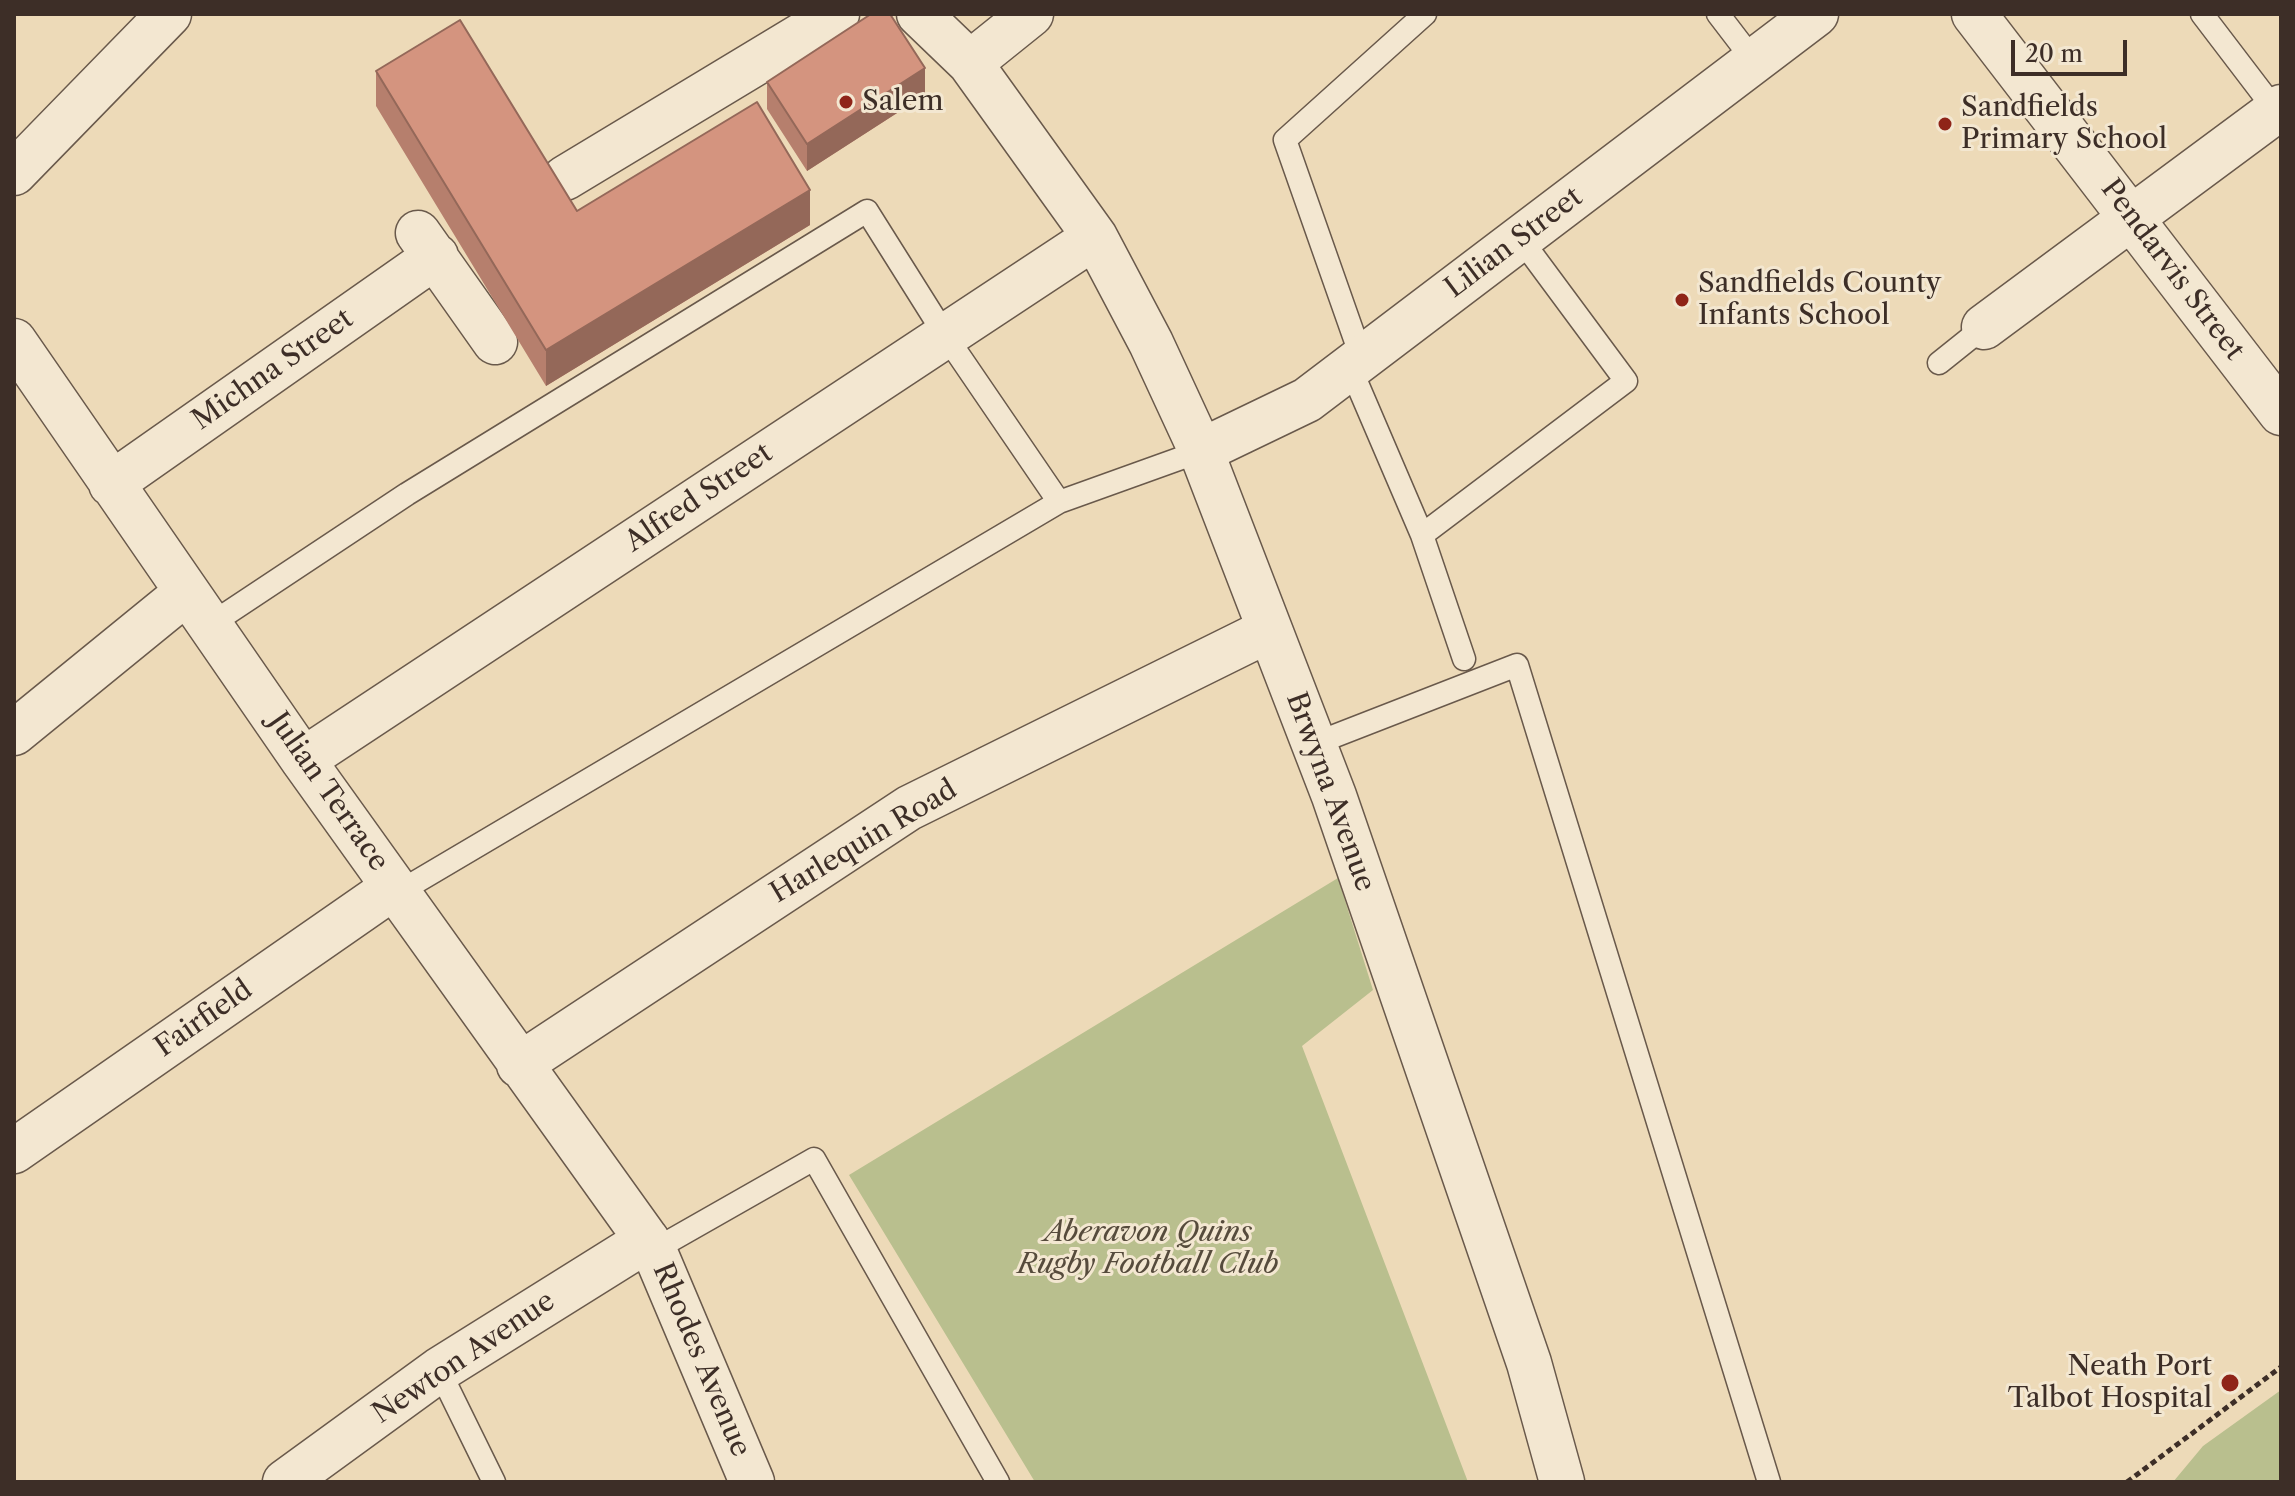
<!DOCTYPE html>
<html>
<head>
<meta charset="utf-8">
<style>
  body { margin:0 }
  #map { position:relative; width:2295px; height:1496px; overflow:hidden; background:#eddab8; font-family:"Libre Caslon Text",serif }
  canvas { display:block }
  .frame { position:absolute; inset:0; border:16px solid #3d2e27; pointer-events:none }
  .scale { position:absolute; left:2011px; top:40px; width:116px; height:36px; box-sizing:border-box; border:4px solid #3d2e27; border-top:0; padding-left:10px; font-size:24px; line-height:28px; white-space:nowrap; color:#3d2e27; -webkit-text-stroke:6px #f3e7d1; paint-order:stroke }
</style>
</head>
<body>
<div id="map">
<canvas width="2295" height="1496"></canvas>
<div class="frame"></div>
<div class="scale">20 m</div>
</div>
<script>
const context = document.querySelector('canvas').getContext('2d');
context.lineJoin = 'round';
function fillPath(path, color) { context.fillStyle = color; context.fill(path, 'evenodd'); }
const toPath = rows => new Path2D(rows.map(r => 'M' + r).join(''));
function stroke(path, color, width, dash) { context.strokeStyle = color; context.lineWidth = width; context.lineCap = dash ? 'butt' : 'round'; context.setLineDash(dash || []); context.stroke(path); }
function write(font, color, halo, rows, align = 'center') {
  context.font = font + ' "Libre Caslon Text",serif'; context.lineWidth = 6; context.setLineDash([]); context.textBaseline = 'middle'; context.strokeStyle = halo; context.fillStyle = color; for (const [text, x, y, turn = 0] of rows) {
    context.save(); context.translate(x, y); context.rotate((+turn || 0) * Math.PI / 180); context.textAlign = isNaN(turn) ? turn : align; if (halo) context.strokeText(text, 0, 0); context.fillText(text, 0, 0); context.restore();
  }
}
fillPath(toPath([
  [1338,878,1373,990,1302,1046,1468,1482,1035,1482,849,1175],
  [2281,1390,2281,1482,2173,1482,2203,1446]
]), '#b9bf8e');
const service = toPath([
  [1718,14,1754,61],
  [2202,14,2279,115],
  [1362,359,1285,140,1425,14],
  [1939,363,1984,327],
  [1350,367,1422,535,1626,381,1520,238],
  [1422,535,1464,659],
  [211,624,407,494,867,211,945,335,1059,502],
  [1314,744,1517,665,1769,1482],
  [399,892,1059,502,1201,451],
  [654,1250,814,1159,998,1482],
  [439,1370,494,1482]
]);
const minor = toPath([
  [919,14,970,63,1095,237,1151,343,1201,451,1334,796,1529,1363,1562,1482],
  [1974,14,2281,413],
  [970,63,1031,14],
  [14,173,169,14],
  [565,178,837,14],
  [418,233,495,342],
  [1984,327,2281,107],
  [14,341,303,760,654,1250,752,1482],
  [1201,451,1307,400,1816,14],
  [111,484,436,256],
  [14,733,187,592],
  [303,760,1095,237],
  [519,1065,909,808,1269,630],
  [14,1151,394,887],
  [285,1482,439,1370,647,1240]
]);
stroke(service, '#69594b', 25);
stroke(minor, '#69594b', 47);
stroke(toPath([
  [2127,1482,2281,1367]
]), '#3d2e27', 5, [6, 4]);
stroke(service, '#f3e7d1', 22);
stroke(minor, '#f3e7d1', 44);
fillPath(toPath([
  [376,71,577,211,810,225,546,386,376,106],
  [767,82,925,95,807,171,767,109]
]), '#b67f6d');
fillPath(toPath([
  [925,68,925,95,807,171,807,144],
  [810,190,810,225,546,386,546,350]
]), '#946859');
const building = toPath([
  [871,14,890,14,925,68,807,144,767,82,871,14],
  [460,20,577,211,757,102,810,190,546,350,376,71,460,20]
]);
fillPath(building, '#d4947f');
stroke(building, '#946859', 2);
for (const [x, y, r, color] of [
  [846,102,8,"#8f2418"],
  [1945,124,8,"#8f2418"],
  [1682,300,8,"#8f2418"],
  [2230,1383,10,"#8f2418"]
]) { const dot = new Path2D(); dot.arc(x, y, r, 0, 2 * Math.PI); context.fillStyle = color; context.fill(dot); stroke(dot, '#f3e7d1', 3); }
write('28px', '#3d2e27', '#f3e7d1', [
  ["Salem",862,102],
  ["Sandfields",1961,108],
  ["Primary School",1961,140],
  ["Sandfields County",1698,284],
  ["Infants School",1698,316],
  ["Neath Port",2212,1367,"right"],
  ["Talbot Hospital",2212,1399,"right"]
], 'left');
write('28px', '#3d2e27', '#f3e7d1', [
  ["Lilian Street",1514,243,-37],
  ["Pendarvis Street",2172,270,53],
  ["Michna Street",273,370,-35],
  ["Alfred Street",699,498,-34],
  ["Julian Terrace",328,792,55],
  ["Brwyna Avenue",1330,792,70],
  ["Harlequin Road",864,842,-31],
  ["Fairfield",204,1019,-35],
  ["Newton Avenue",464,1358,-34],
  ["Rhodes Avenue",701,1360,67]
]);
write('italic 28px', '#564b3c', '#f3e7d1', [
  ["Aberavon Quins",1148,1233],
  ["Rugby Football Club",1148,1265]
]);
</script>
</body>
</html>
